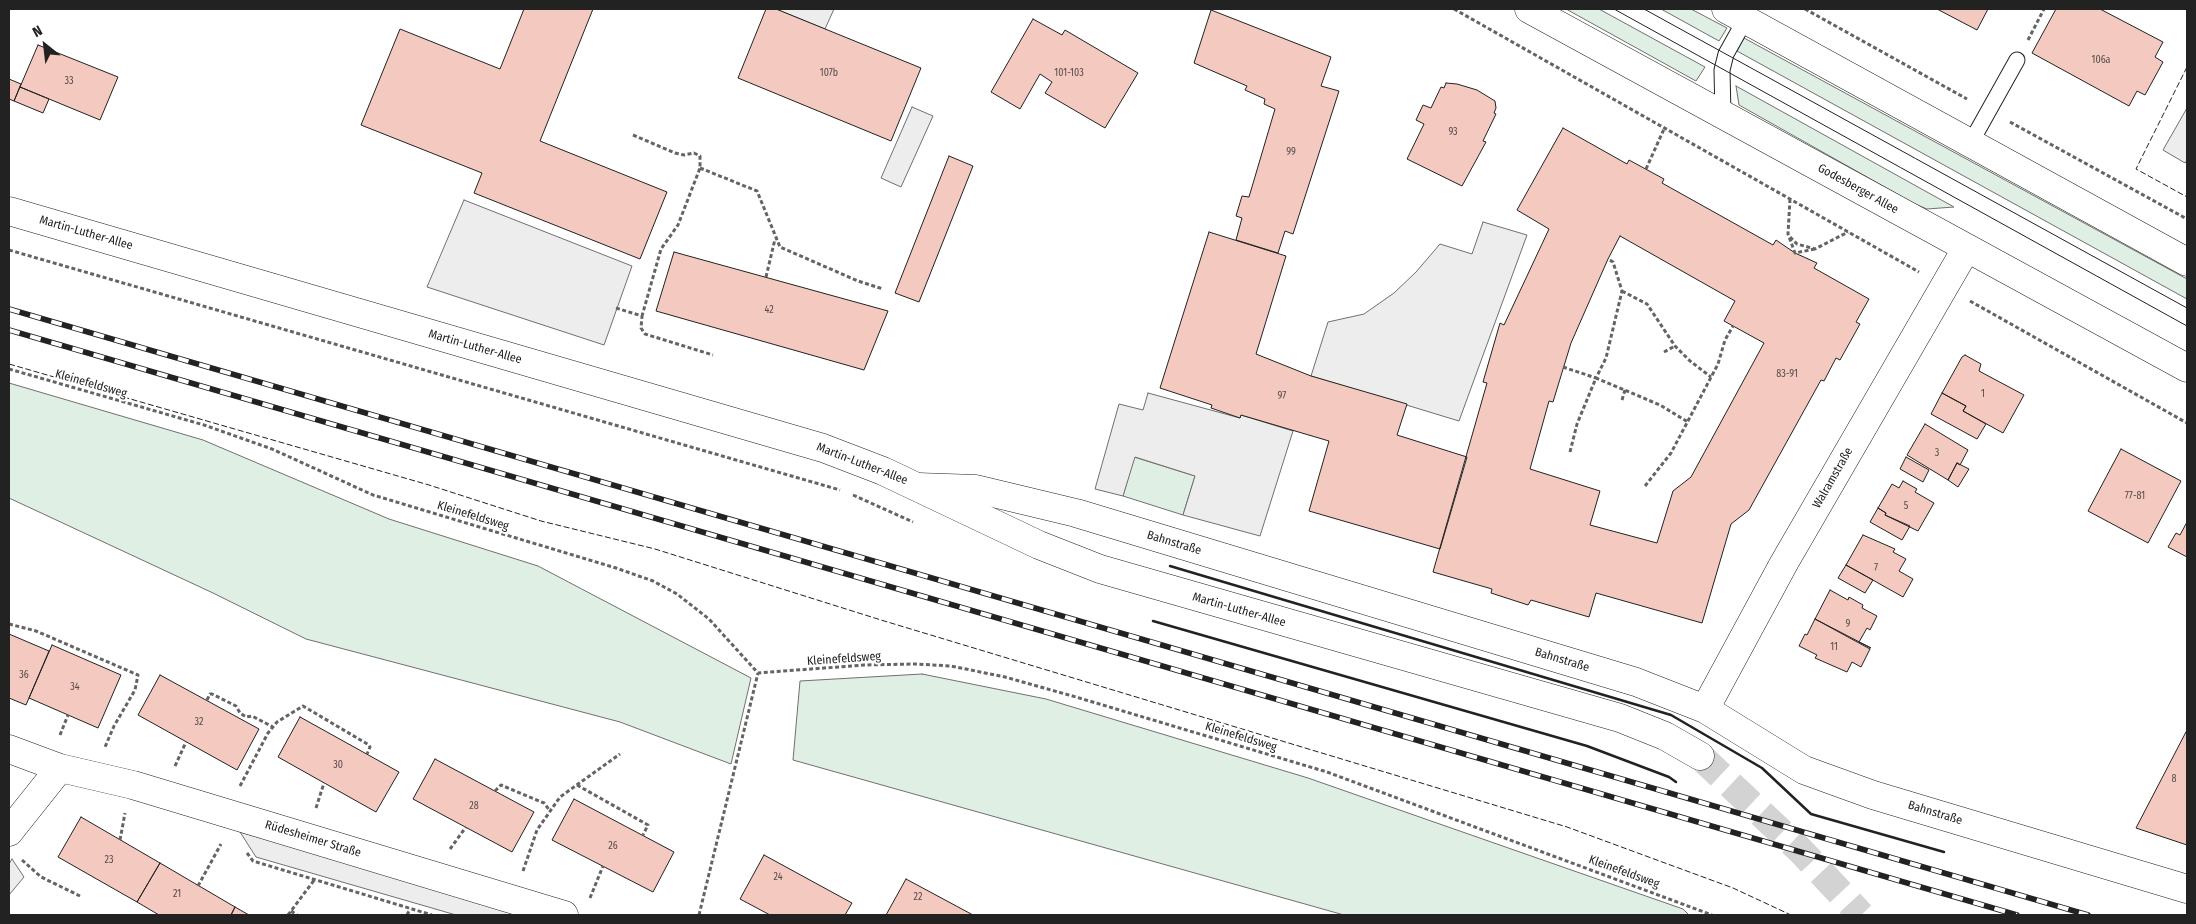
<!DOCTYPE html>
<html>
<head>
<meta charset="utf-8">
<style>
  body { margin:0 }
  #map { position:relative; width:2196px; height:924px; overflow:hidden; background:#fff; font-family:"Fira Sans Condensed",sans-serif }
  canvas { display:block }
  .frame { position:absolute; inset:0; border:10px solid #222; pointer-events:none }
  .north { position:absolute; left:20px; top:20px; width:50px; height:50px; -webkit-text-stroke:4px #fff; paint-order:stroke; rotate:331deg; font-size:14px; font-weight:700; line-height:20px; text-align:center; color:#222 }
  .north::after { content:''; display:block; margin:auto; width:18px; height:22px; background:#222; clip-path:polygon(50% 0,100% 100%,50% 72%,0 100%) }
</style>
</head>
<body>
<div id="map">
<canvas width="2196" height="924"></canvas>
<div class="frame"></div>
<div class="north">N</div>
</div>
<script>
const context = document.querySelector('canvas').getContext('2d');
context.lineJoin = 'round';
function fillPath(path, color) { context.fillStyle = color; context.fill(path, 'evenodd'); }
const toPath = rows => new Path2D(rows.map(r => 'M' + r).join(''));
function stroke(path, color, width, dash) { context.strokeStyle = color; context.lineWidth = width; context.lineCap = dash ? 'butt' : 'round'; context.setLineDash(dash || []); context.stroke(path); }
function write(font, color, halo, rows, align = 'center') {
  context.font = font + ' "Fira Sans Condensed",sans-serif'; context.lineWidth = 4; context.setLineDash([]); context.textBaseline = 'middle'; context.strokeStyle = halo; context.fillStyle = color; for (const [text, x, y, turn = 0] of rows) {
    context.save(); context.translate(x, y); context.rotate((+turn || 0) * Math.PI / 180); context.textAlign = isNaN(turn) ? turn : align; if (halo) context.strokeText(text, 0, 0); context.fillText(text, 0, 0); context.restore();
  }
}
const green = toPath([
  [1566,9,1599,9,1705,67,1696,81,1566,9],
  [1661,9,1691,9,1727,28,1719,41,1661,9],
  [1744,38,2187,279,2187,299,1737,51,1744,38],
  [1736,86,1954,207,1927,209,1915,204,1739,105,1736,86],
  [9,383,203,440,389,519,538,566,751,678,731,764,620,722,306,639,213,593,9,498,9,383],
  [1134,457,1195,476,1183,515,1123,496,1134,457],
  [922,674,1046,699,1308,778,1683,909,1689,915,1344,915,793,760,800,681,922,674]
]);
fillPath(green, '#e0efe3');
stroke(green, '#6f6f6f', 1);
const parking = toPath([
  [776,9,834,9,825,29,776,9],
  [912,107,933,116,901,187,881,178,912,107],
  [2187,108,2187,160,2185,163,2163,150,2187,108],
  [464,200,632,266,604,345,427,287,464,200],
  [1483,222,1527,235,1459,421,1311,376,1328,322,1364,314,1394,293,1416,272,1440,244,1472,254,1483,222],
  [1148,393,1240,418,1241,415,1293,431,1260,536,1183,515,1195,476,1135,457,1123,496,1095,489,1119,404,1143,410,1148,393],
  [240,832,531,915,456,915,256,857,240,832],
  [12,859,24,877,9,895,9,864,12,859]
]);
fillPath(parking, '#ededed');
stroke(parking, '#6f6f6f', 1);
const building = toPath([
  [524,9,593,9,540,141,667,192,640,259,474,193,482,173,361,125,400,29,500,69,524,9],
  [766,9,776,9,921,68,891,141,738,78,766,9],
  [1937,9,1988,9,1977,30,1937,9],
  [2056,9,2100,9,2163,42,2155,57,2163,62,2145,95,2137,91,2129,106,2032,53,2056,9],
  [1211,10,1331,57,1321,86,1339,91,1293,234,1285,231,1278,253,1236,240,1242,218,1236,216,1242,196,1249,197,1275,109,1264,104,1265,99,1245,90,1247,86,1194,63,1211,10],
  [1033,19,1062,35,1065,30,1138,73,1105,128,1045,93,1052,82,1040,74,1020,109,991,92,1033,19],
  [38,45,118,77,100,120,20,87,38,45],
  [9,79,21,84,14,101,9,99,9,79],
  [1446,83,1457,84,1477,90,1495,101,1496,108,1494,113,1496,114,1483,141,1486,142,1462,186,1407,159,1424,124,1416,120,1423,105,1431,108,1441,87,1444,88,1446,83],
  [20,87,49,99,43,113,14,101,20,87],
  [1563,128,1627,164,1629,160,1664,179,1662,183,1773,245,1776,240,1795,253,1817,263,1814,268,1869,299,1856,322,1860,324,1840,360,1836,358,1824,381,1821,380,1749,510,1731,524,1702,623,1596,593,1589,617,1531,600,1528,605,1491,593,1492,589,1433,572,1487,383,1483,382,1500,323,1504,325,1549,229,1517,210,1563,128],
  [1620,236,1735,301,1724,321,1764,343,1691,477,1673,491,1657,543,1590,525,1600,491,1530,469,1549,401,1553,402,1571,343,1608,259,1620,236],
  [949,156,973,166,919,302,895,293,949,156],
  [1209,232,1286,256,1256,354,1311,376,1407,404,1397,435,1467,457,1440,549,1309,511,1329,441,1241,415,1240,418,1211,408,1212,405,1160,388,1209,232],
  [674,252,888,311,864,370,656,311,674,252],
  [1965,355,1981,364,1979,371,2024,395,2003,433,1963,411,1966,406,1942,393,1962,357,1965,355],
  [1942,393,1966,406,1963,411,1986,424,1977,439,1931,414,1942,393],
  [1925,424,1968,450,1960,465,1957,463,1948,480,1907,455,1925,424],
  [2121,449,2181,481,2148,543,2088,511,2121,449],
  [1906,457,1929,470,1923,482,1900,469,1906,457],
  [1957,463,1969,469,1958,487,1948,480,1957,463],
  [1903,481,1917,489,1915,492,1934,503,1918,531,1885,515,1886,513,1878,508,1892,484,1899,488,1903,481],
  [1878,508,1886,513,1885,515,1910,526,1902,540,1870,522,1878,508],
  [2187,522,2187,557,2168,547,2176,533,2180,535,2187,522],
  [1863,535,1895,549,1893,552,1906,559,1899,571,1913,579,1903,597,1846,565,1863,535],
  [1846,565,1873,580,1865,593,1838,578,1846,565],
  [1830,590,1848,600,1849,597,1863,605,1862,608,1877,616,1870,630,1867,628,1859,642,1871,648,1815,619,1830,590],
  [1815,619,1870,649,1861,667,1852,662,1847,672,1815,658,1817,655,1799,646,1805,634,1807,635,1815,619],
  [9,634,49,651,26,705,9,698,9,634],
  [52,645,121,675,98,728,29,698,52,645],
  [160,675,259,729,237,770,138,715,160,675],
  [300,717,399,772,376,812,278,757,300,717],
  [2187,730,2187,845,2136,828,2187,730],
  [435,759,534,812,512,852,413,799,435,759],
  [574,799,674,852,653,892,552,840,574,799],
  [81,817,160,863,137,902,58,857,81,817],
  [764,855,852,903,845,915,770,915,740,899,764,855],
  [160,863,235,907,231,915,159,915,137,902,160,863],
  [906,879,973,915,886,915,906,879],
  [235,907,249,915,231,915,235,907]
]);
fillPath(building, '#f3c9c0');
stroke(building, '#222', 1);
stroke(toPath([
  [1700,756,1801,851,1861,915]
]), '#d3d3d3', 28, [28, 14]);
const lane = toPath([
  [1723,115,1722,70,1726,54,1745,20],
  [1970,144,2017,60]
]);
const street = toPath([
  [918,487,976,489,1076,513,1636,682,1705,709,1804,770,1873,795,2187,889],
  [1705,709,1784,563,1966,249],
  [9,749,60,768,133,785,564,915],
  [9,832,60,768]
]);
const secondary = toPath([
  [9,211,823,448,883,471,1039,545,1100,569,1620,718,1665,736,1700,756]
]);
const primary = toPath([
  [1529,9,2187,368],
  [1726,9,2187,262]
]);
stroke(lane, '#222', 17);
stroke(street, '#222', 29);
stroke(secondary, '#222', 29);
stroke(primary, '#222', 29);
stroke(toPath([
  [1454,9,1919,272],
  [1805,9,1967,99],
  [2028,40,2044,9],
  [2010,122,2187,219],
  [633,135,675,153,684,155,694,153,700,156,700,168,678,225,661,249,642,316],
  [700,168,757,191,780,247,858,281,883,289],
  [1646,169,1664,129],
  [1790,199,1788,234,1795,253,1815,249],
  [1790,237,1797,244,1815,249,1848,232],
  [9,250,840,490],
  [766,277,775,239],
  [1622,291,1647,304,1675,346,1690,361,1711,377],
  [1970,301,2187,423],
  [616,308,642,316,641,328,645,334,713,355],
  [1664,352,1675,346],
  [1563,367,1596,378,1606,358,1622,291,1613,262,1608,259],
  [9,369,204,425,272,449,373,495,616,568,653,581,677,594,709,619,758,673,864,665,917,664,951,666,1005,677,1076,697,1327,772,1712,915],
  [1622,400,1625,390],
  [1570,452,1577,424,1596,378,1660,405,1688,422],
  [1645,486,1671,453,1718,364,1725,340,1733,326],
  [853,495,913,522],
  [9,624,36,631,138,675,135,690,114,726,105,747],
  [207,700,210,694,212,694,236,706,240,713,246,717,252,716,273,727],
  [60,735,68,715],
  [175,766,186,742],
  [577,785,648,825,643,835],
  [240,786,268,733,277,722,303,706,369,745,370,747,367,754],
  [495,791,501,785,544,803,550,811],
  [316,808,324,783],
  [120,840,125,813],
  [450,849,466,827],
  [247,853,253,861,432,915],
  [22,860,41,877,80,896],
  [523,871,537,830,560,797,620,754],
  [198,886,221,844],
  [590,898,603,866],
  [291,911,297,915],
  [288,915,315,879],
  [407,915,410,909],
  [699,915,758,673]
]), '#646464', 3, [4, 2.5]);
stroke(lane, '#fff', 15);
stroke(street, '#fff', 28);
stroke(secondary, '#fff', 28);
stroke(primary, '#fff', 28);
stroke(toPath([
  [1614,9,2187,326],
  [1644,9,2187,308]
]), '#222', 1);
const rail = toPath([
  [9,309,2088,915],
  [9,330,2017,915]
]);
stroke(rail, '#222', 5.5);
stroke(rail, '#fff', 4, [11]);
stroke(toPath([
  [2187,67,2136,169,2187,197],
  [9,364,429,485,541,521,655,549,881,620,1567,827,1733,888,1791,915]
]), '#222', 1, [6, 2.5]);
stroke(toPath([
  [1170,566,1671,715,1762,768,1811,814,1944,852],
  [1153,621,1587,746,1669,777,1676,782]
]), '#222', 2.5);
write('10px', '#564c4a', null, [
  ["106a",2101,60],
  ["107b",829,73],
  ["101-103",1069,73],
  ["33",69,81],
  ["93",1453,132],
  ["99",1291,152],
  ["42",769,310],
  ["83-91",1787,374],
  ["1",1983,394],
  ["97",1282,396],
  ["3",1937,453],
  ["77-81",2135,496],
  ["5",1906,506],
  ["7",1876,568],
  ["9",1848,624],
  ["11",1834,647],
  ["36",24,675],
  ["34",75,687],
  ["32",199,722],
  ["30",338,765],
  ["8",2174,779],
  ["28",474,806],
  ["26",613,846],
  ["23",109,860],
  ["24",778,877],
  ["21",177,894],
  ["22",918,897]
]);
write('12px', '#222', '#fff', [
  ["Godesberger Allee",1858,189,29],
  ["Martin-Luther-Allee",86,233,16],
  ["Martin-Luther-Allee",475,347,16],
  ["Kleinefeldsweg",91,384,16],
  ["Martin-Luther-Allee",862,464,21],
  ["Walramstraße",1833,478,-60],
  ["Kleinefeldsweg",473,516,17],
  ["Bahnstraße",1174,543,17],
  ["Martin-Luther-Allee",1239,610,16],
  ["Kleinefeldsweg",844,659,-4],
  ["Bahnstraße",1562,660,17],
  ["Kleinefeldsweg",1241,737,17],
  ["Bahnstraße",1935,813,17],
  ["Rüdesheimer Straße",313,839,17],
  ["Kleinefeldsweg",1624,872,20]
]);
</script>
</body>
</html>
